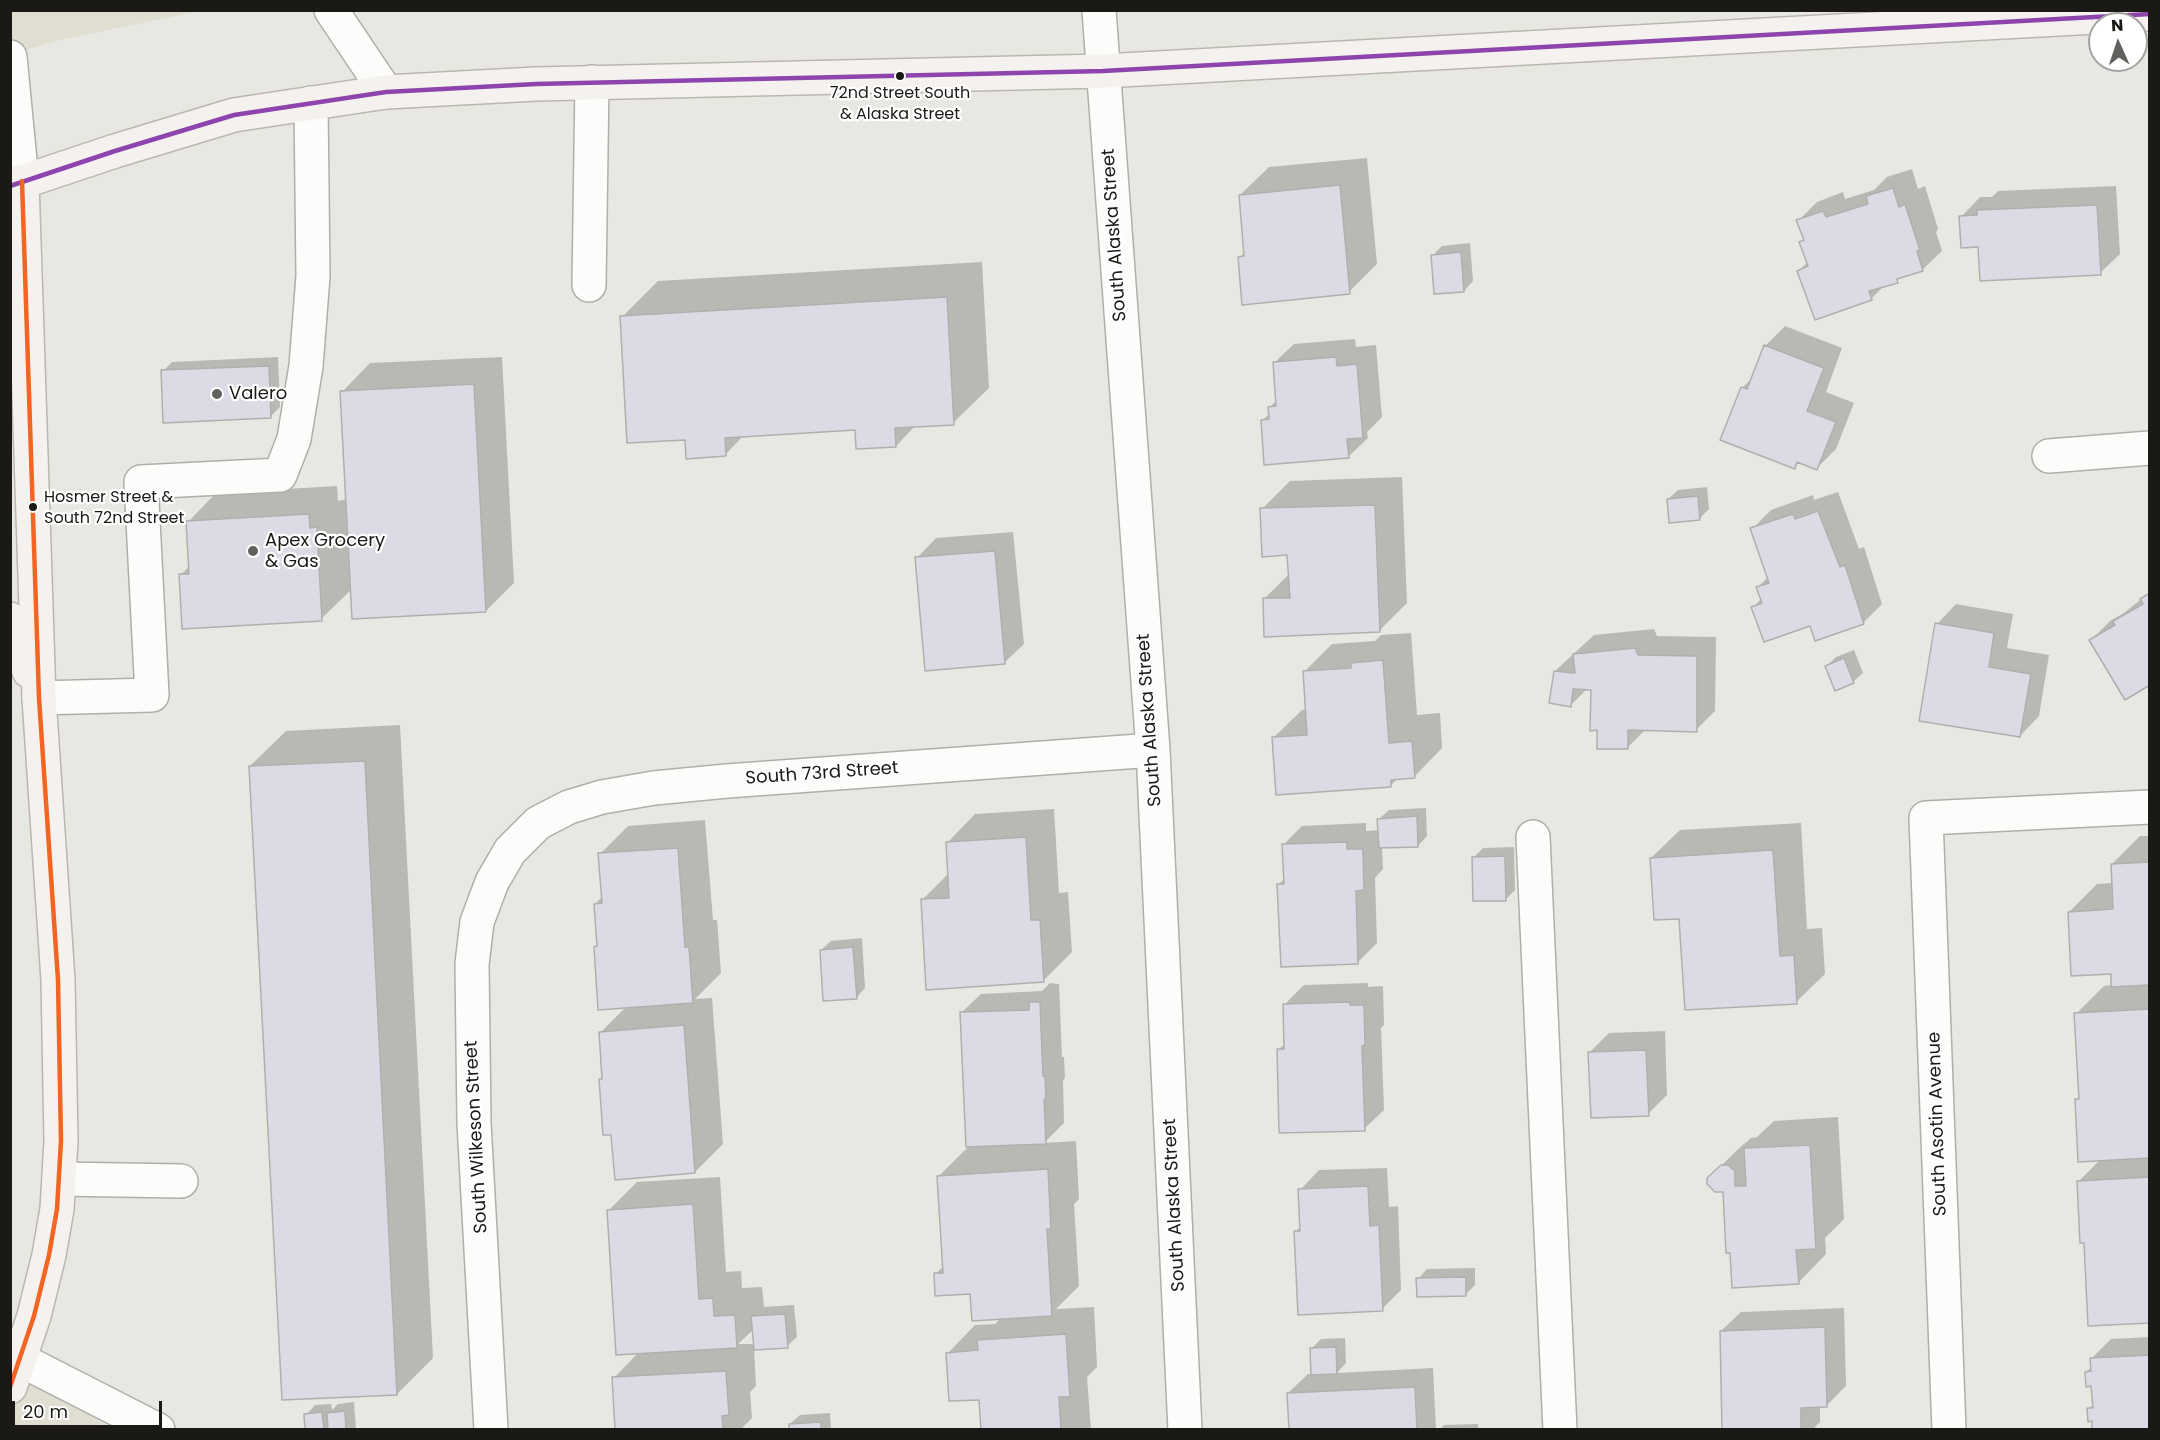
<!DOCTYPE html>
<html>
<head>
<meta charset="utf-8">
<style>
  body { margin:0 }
  #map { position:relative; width:2160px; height:1440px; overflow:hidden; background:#e8e8e2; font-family:Poppins,sans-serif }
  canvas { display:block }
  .frame { position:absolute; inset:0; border:12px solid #1a1915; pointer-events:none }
  .north { position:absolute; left:2088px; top:12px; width:60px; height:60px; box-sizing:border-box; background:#fff; border:2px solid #a3a3a1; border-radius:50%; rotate:357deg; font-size:16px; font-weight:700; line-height:24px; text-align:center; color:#1a1915 }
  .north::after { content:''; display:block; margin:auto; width:21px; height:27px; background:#62615d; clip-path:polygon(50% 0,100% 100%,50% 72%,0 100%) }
  .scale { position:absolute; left:12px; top:1401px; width:150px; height:27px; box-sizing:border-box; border:3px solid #1a1915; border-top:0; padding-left:8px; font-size:18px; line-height:21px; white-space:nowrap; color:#1a1915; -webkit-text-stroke:4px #fff; paint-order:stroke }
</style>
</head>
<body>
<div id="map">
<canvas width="2160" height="1440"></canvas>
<div class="frame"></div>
<div class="north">N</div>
<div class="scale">20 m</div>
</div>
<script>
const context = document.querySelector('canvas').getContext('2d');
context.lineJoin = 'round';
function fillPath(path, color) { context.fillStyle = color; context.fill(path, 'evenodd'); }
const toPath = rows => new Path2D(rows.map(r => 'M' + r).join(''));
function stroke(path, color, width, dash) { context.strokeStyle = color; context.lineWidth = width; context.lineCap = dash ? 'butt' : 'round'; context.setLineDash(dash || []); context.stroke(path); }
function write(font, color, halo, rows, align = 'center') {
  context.font = font + ' Poppins,sans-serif'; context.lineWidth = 4.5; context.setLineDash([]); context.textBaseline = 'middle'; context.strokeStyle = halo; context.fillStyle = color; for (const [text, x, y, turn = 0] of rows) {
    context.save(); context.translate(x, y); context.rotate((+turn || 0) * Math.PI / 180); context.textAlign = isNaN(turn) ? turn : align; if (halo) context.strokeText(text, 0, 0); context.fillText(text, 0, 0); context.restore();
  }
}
fillPath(toPath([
  [11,11,200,11,60,40,11,54],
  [21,1360,108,1429,11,1429,10,1387]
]), '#dfded0');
fillPath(toPath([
  [1367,158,1377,264,1349,292,1239,258,1246,251,1240,195,1269,167],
  [1912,169,1918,189,1925,186,1938,229,1936,232,1942,251,1922,270,1902,276,1897,281,1885,285,1871,299,1798,271,1808,262,1800,242,1805,238,1798,221,1817,202,1843,192,1845,199,1874,190,1887,177],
  [2116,186,2120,254,2100,273,1980,245,1961,217,1980,197,1992,197,1998,191],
  [1470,243,1473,281,1464,291,1433,255,1442,246],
  [982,262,989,388,953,423,916,425,896,446,857,428,744,435,725,455,622,317,658,281],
  [1785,326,1842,348,1826,392,1854,403,1836,449,1817,468,1800,461,1794,467,1742,388,1754,376,1765,346],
  [1355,339,1356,347,1376,345,1382,417,1367,432,1368,438,1348,457,1263,420,1270,413,1270,407,1277,400,1274,363,1294,344],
  [278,357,280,407,270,417,163,371,172,362],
  [502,357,514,583,486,611,352,589,321,619,181,575,190,565,188,522,216,493,337,486,338,501,347,499,342,392,370,363],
  [1402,477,1407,603,1379,631,1264,599,1290,573,1289,554,1262,509,1290,481],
  [1707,487,1709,509,1699,519,1668,499,1678,490],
  [1838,492,1859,549,1864,547,1882,604,1863,623,1811,624,1753,607,1762,598,1758,587,1768,577,1752,529,1771,510,1813,495,1814,500],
  [1013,532,1024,644,1004,663,917,558,936,538],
  [2150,592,2150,684,2091,640,2110,621,2124,613],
  [1956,604,2013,614,2007,648,2049,655,2039,716,2020,736,1937,624],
  [1654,629,1657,636,1716,637,1715,711,1696,730,1646,729,1628,747,1599,729,1593,688,1588,688,1570,706,1555,671,1594,635],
  [1411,633,1417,715,1440,713,1442,748,1414,777,1398,778,1391,785,1273,738,1302,710,1307,709,1304,672,1332,644,1375,641,1381,635],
  [1854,650,1863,673,1853,682,1827,666,1836,657],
  [400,725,433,1358,397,1394,250,766,286,731],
  [1426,808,1427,836,1418,846,1382,847,1383,869,1375,878,1377,943,1358,962,1278,885,1285,878,1283,845,1302,826,1366,823,1366,831,1380,830,1379,819,1389,810],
  [1054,809,1059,893,1068,892,1072,952,1043,981,922,900,949,873,947,843,975,814],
  [705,820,713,920,717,920,721,973,695,999,712,998,723,1144,695,1172,613,1133,600,1079,604,1076,600,1033,626,1007,598,945,595,904,603,896,600,854,628,826],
  [1801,823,1807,929,1822,928,1825,974,1796,1002,1681,917,1651,858,1680,830],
  [2140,836,2150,836,2150,1322,2085,1242,2078,1182,2101,1159,2076,1100,2080,1096,2076,1014,2104,986,2113,985,2112,972,2069,912,2097,884,2113,883,2112,864],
  [1514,847,1515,890,1505,900,1473,858,1483,848],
  [862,938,865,988,856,998,821,950,831,941],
  [1050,983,1059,984,1062,1057,1064,1057,1065,1078,1063,1080,1064,1123,1044,1143,1076,1141,1079,1199,1074,1204,1079,1286,1056,1309,1094,1307,1097,1367,1087,1377,1091,1430,982,1430,980,1398,947,1354,975,1325,995,1324,1002,1317,972,1292,936,1274,944,1265,939,1176,969,1146,961,1013,981,994,1042,991],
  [1368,983,1368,987,1383,986,1384,1025,1381,1028,1384,1110,1364,1129,1278,1050,1286,1043,1285,1004,1304,985],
  [1665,1031,1667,1095,1648,1114,1589,1053,1609,1033],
  [1838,1117,1844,1219,1825,1238,1826,1254,1798,1283,1724,1190,1709,1178,1737,1150,1751,1138,1757,1137,1774,1121],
  [1387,1168,1389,1207,1398,1206,1401,1290,1382,1309,1295,1232,1301,1226,1300,1190,1319,1170],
  [720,1177,726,1272,741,1271,742,1288,762,1287,764,1307,794,1305,797,1337,787,1346,754,1348,756,1386,750,1392,752,1418,740,1430,616,1430,614,1378,639,1352,609,1210,637,1182],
  [754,1329,755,1344,738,1344],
  [1475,1268,1475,1285,1466,1294,1418,1279,1427,1269],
  [1844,1308,1846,1386,1827,1405,1820,1406,1820,1422,1812,1430,1724,1430,1721,1331,1741,1312],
  [2150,1337,2150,1430,2093,1420,2088,1409,2094,1404,2092,1385,2086,1372,2092,1367,2091,1359,2111,1339],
  [1345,1338,1346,1363,1337,1373,1433,1368,1436,1430,1290,1430,1288,1393,1308,1374,1312,1374,1311,1349,1321,1339],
  [354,1402,356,1430,307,1430,306,1415,315,1405,331,1404,332,1410,338,1404],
  [830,1413,831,1430,791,1430,790,1424,800,1415],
  [1478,1424,1478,1430,1440,1430,1444,1425]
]), '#0003');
const building = toPath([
  [1340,185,1350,294,1242,305,1238,257,1244,256,1239,195,1340,185],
  [1893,188,1899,207,1905,204,1920,250,1917,251,1923,271,1897,279,1898,283,1869,291,1872,300,1815,320,1797,271,1808,266,1799,242,1804,240,1796,220,1823,211,1826,217,1868,204,1866,196,1893,188],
  [2097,205,2101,275,1980,281,1978,247,1961,248,1959,216,1977,215,1977,210,2097,205],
  [1461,252,1464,292,1434,294,1431,255,1461,252],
  [947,297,954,425,895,428,896,447,856,449,855,430,725,438,726,456,686,459,685,440,627,443,620,316,947,297],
  [1764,345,1824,368,1807,411,1836,422,1817,470,1797,462,1795,469,1720,440,1741,387,1747,389,1764,345],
  [1336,357,1337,366,1357,364,1363,438,1347,439,1349,458,1264,465,1261,420,1269,419,1268,407,1276,406,1273,362,1336,357],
  [269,366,271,418,163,423,161,370,269,366],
  [474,384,486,612,352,619,340,391,474,384],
  [1698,496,1700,520,1669,523,1667,499,1698,496],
  [1375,505,1380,632,1264,637,1263,598,1290,598,1287,555,1262,557,1260,508,1375,505],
  [1818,511,1840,567,1845,565,1864,624,1815,641,1810,626,1764,642,1751,607,1762,603,1756,587,1769,583,1750,528,1793,514,1795,519,1818,511],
  [309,514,310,528,317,527,322,621,182,629,179,574,189,574,186,521,309,514],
  [995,551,1005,664,925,671,915,557,995,551],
  [2150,593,2150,685,2125,700,2089,640,2115,625,2113,621,2143,604,2140,599,2150,593],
  [1935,623,1994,633,1989,667,2031,674,2020,737,1919,721,1935,623],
  [1635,648,1638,655,1697,656,1697,732,1628,730,1628,749,1597,749,1597,730,1590,731,1591,690,1573,689,1571,707,1549,703,1554,671,1575,673,1573,654,1635,648],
  [1844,658,1854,683,1835,691,1825,666,1844,658],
  [1383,660,1389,743,1412,741,1415,778,1391,780,1391,787,1276,795,1272,737,1307,735,1303,671,1351,668,1351,663,1383,660],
  [365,761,397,1395,282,1400,249,766,365,761],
  [1417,816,1418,847,1379,848,1377,819,1417,816],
  [1026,837,1031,920,1040,920,1044,982,926,990,921,899,949,898,946,842,1026,837],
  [1347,842,1347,849,1363,849,1364,890,1356,891,1358,964,1281,967,1277,884,1284,884,1282,844,1347,842],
  [678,848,685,947,689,947,693,1003,598,1010,594,947,597,946,594,904,602,903,598,853,678,848],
  [1773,850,1780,956,1794,955,1797,1004,1685,1010,1679,919,1654,920,1650,858,1773,850],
  [1505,856,1506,901,1473,901,1472,857,1505,856],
  [2150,862,2150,985,2111,987,2111,974,2071,976,2068,912,2113,909,2111,864,2150,862],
  [853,947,857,999,823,1001,820,950,853,947],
  [1029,1002,1040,1002,1043,1076,1045,1076,1046,1099,1044,1099,1046,1144,966,1147,960,1012,1029,1010,1029,1002],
  [1350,1002,1350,1005,1364,1005,1365,1045,1362,1046,1365,1131,1279,1133,1277,1049,1284,1049,1283,1004,1350,1002],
  [2150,1009,2150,1158,2078,1162,2075,1099,2079,1099,2074,1013,2150,1009],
  [684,1025,695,1173,615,1180,611,1135,603,1135,599,1079,602,1079,599,1032,684,1025],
  [1646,1050,1649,1116,1591,1118,1588,1052,1646,1050],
  [1810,1145,1816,1249,1796,1250,1799,1284,1732,1288,1730,1253,1726,1253,1723,1192,1715,1192,1707,1184,1707,1178,1721,1165,1728,1165,1735,1171,1735,1186,1746,1186,1744,1148,1810,1145],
  [1048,1169,1051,1229,1047,1229,1052,1316,972,1321,970,1294,935,1296,934,1273,943,1273,937,1176,1048,1169],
  [2150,1177,2150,1323,2088,1326,2084,1243,2080,1243,2077,1181,2150,1177],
  [1368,1186,1370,1226,1379,1225,1383,1311,1298,1315,1294,1231,1300,1231,1298,1189,1368,1186],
  [693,1204,699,1299,713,1298,714,1316,735,1315,737,1348,616,1355,607,1210,693,1204],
  [1466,1277,1466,1296,1417,1297,1416,1278,1466,1277],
  [785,1314,788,1348,754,1350,751,1316,785,1314],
  [1825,1327,1827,1407,1801,1408,1801,1430,1722,1430,1720,1331,1825,1327],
  [1066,1334,1070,1397,1059,1397,1061,1430,981,1430,979,1400,949,1401,946,1353,978,1350,977,1340,1066,1334],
  [1336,1347,1337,1374,1311,1375,1310,1348,1336,1347],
  [2150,1355,2150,1430,2092,1430,2092,1421,2088,1422,2087,1408,2093,1408,2091,1386,2086,1387,2085,1372,2091,1371,2090,1358,2150,1355],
  [726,1371,729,1415,722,1416,723,1430,615,1430,612,1377,726,1371],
  [1415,1387,1417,1430,1289,1430,1287,1393,1415,1387],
  [345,1411,346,1430,328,1430,327,1413,345,1411],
  [322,1412,324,1430,305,1430,304,1414,322,1412],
  [821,1422,821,1430,789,1430,789,1424,821,1422]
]);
fillPath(building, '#dbdbe5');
stroke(building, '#afafae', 1.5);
const minor = toPath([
  [331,10,386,92],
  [1099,10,1153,750,1185,1430],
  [10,57,22,181],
  [589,285,592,82],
  [2049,456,2150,448],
  [39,698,152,695,141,482,280,475,294,439,306,366,313,276,311,103],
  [1533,837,1560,1430],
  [59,1179,181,1181],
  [10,1360,21,1360,158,1430],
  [491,1430,474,1123,472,964,477,922,492,882,510,851,538,823,569,807,602,797,654,788,727,781,1153,750],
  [1949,1430,1926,818,2150,807]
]);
const major = toPath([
  [10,186,115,151,234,115,386,92,536,84,1103,71,2150,14],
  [10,619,29,671],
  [10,1387,34,1316,49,1255,57,1209,61,1141,58,980,39,698,22,181]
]);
stroke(minor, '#afafaa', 36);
stroke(major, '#bcb6af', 36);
stroke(minor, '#fcfcfb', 33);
stroke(major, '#f4f1ef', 33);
stroke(toPath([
  [10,186,115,151,234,115,386,92,536,84,1103,71,2150,14]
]), '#8e44ad', 4.5);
stroke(toPath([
  [10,1387,34,1316,49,1255,57,1209,61,1141,58,980,39,698,22,181]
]), '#f26522', 4.5);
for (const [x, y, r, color] of [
  [900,76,5,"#1a1915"],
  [217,394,6,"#62615d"],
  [33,507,5,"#1a1915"],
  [253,551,6,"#62615d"]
]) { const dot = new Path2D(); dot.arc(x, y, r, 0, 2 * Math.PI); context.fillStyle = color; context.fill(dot); stroke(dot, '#fff', 2); }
write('16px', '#1a1915', '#fff', [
  ["72nd Street South",900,94],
  ["& Alaska Street",900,115],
  ["Hosmer Street &",44,498,"left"],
  ["South 72nd Street",44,519,"left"]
]);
write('18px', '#1a1915', '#fff', [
  ["South Alaska Street",1115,235,-94],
  ["South Alaska Street",1150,720,-94],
  ["South 73rd Street",822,774,-4],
  ["South Asotin Avenue",1938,1124,-92],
  ["South Wilkeson Street",477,1137,-93],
  ["South Alaska Street",1175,1205,-93]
]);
write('18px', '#1a1915', '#fff', [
  ["Valero",229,394],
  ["Apex Grocery",265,541],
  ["& Gas",265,562]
], 'left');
</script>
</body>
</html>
